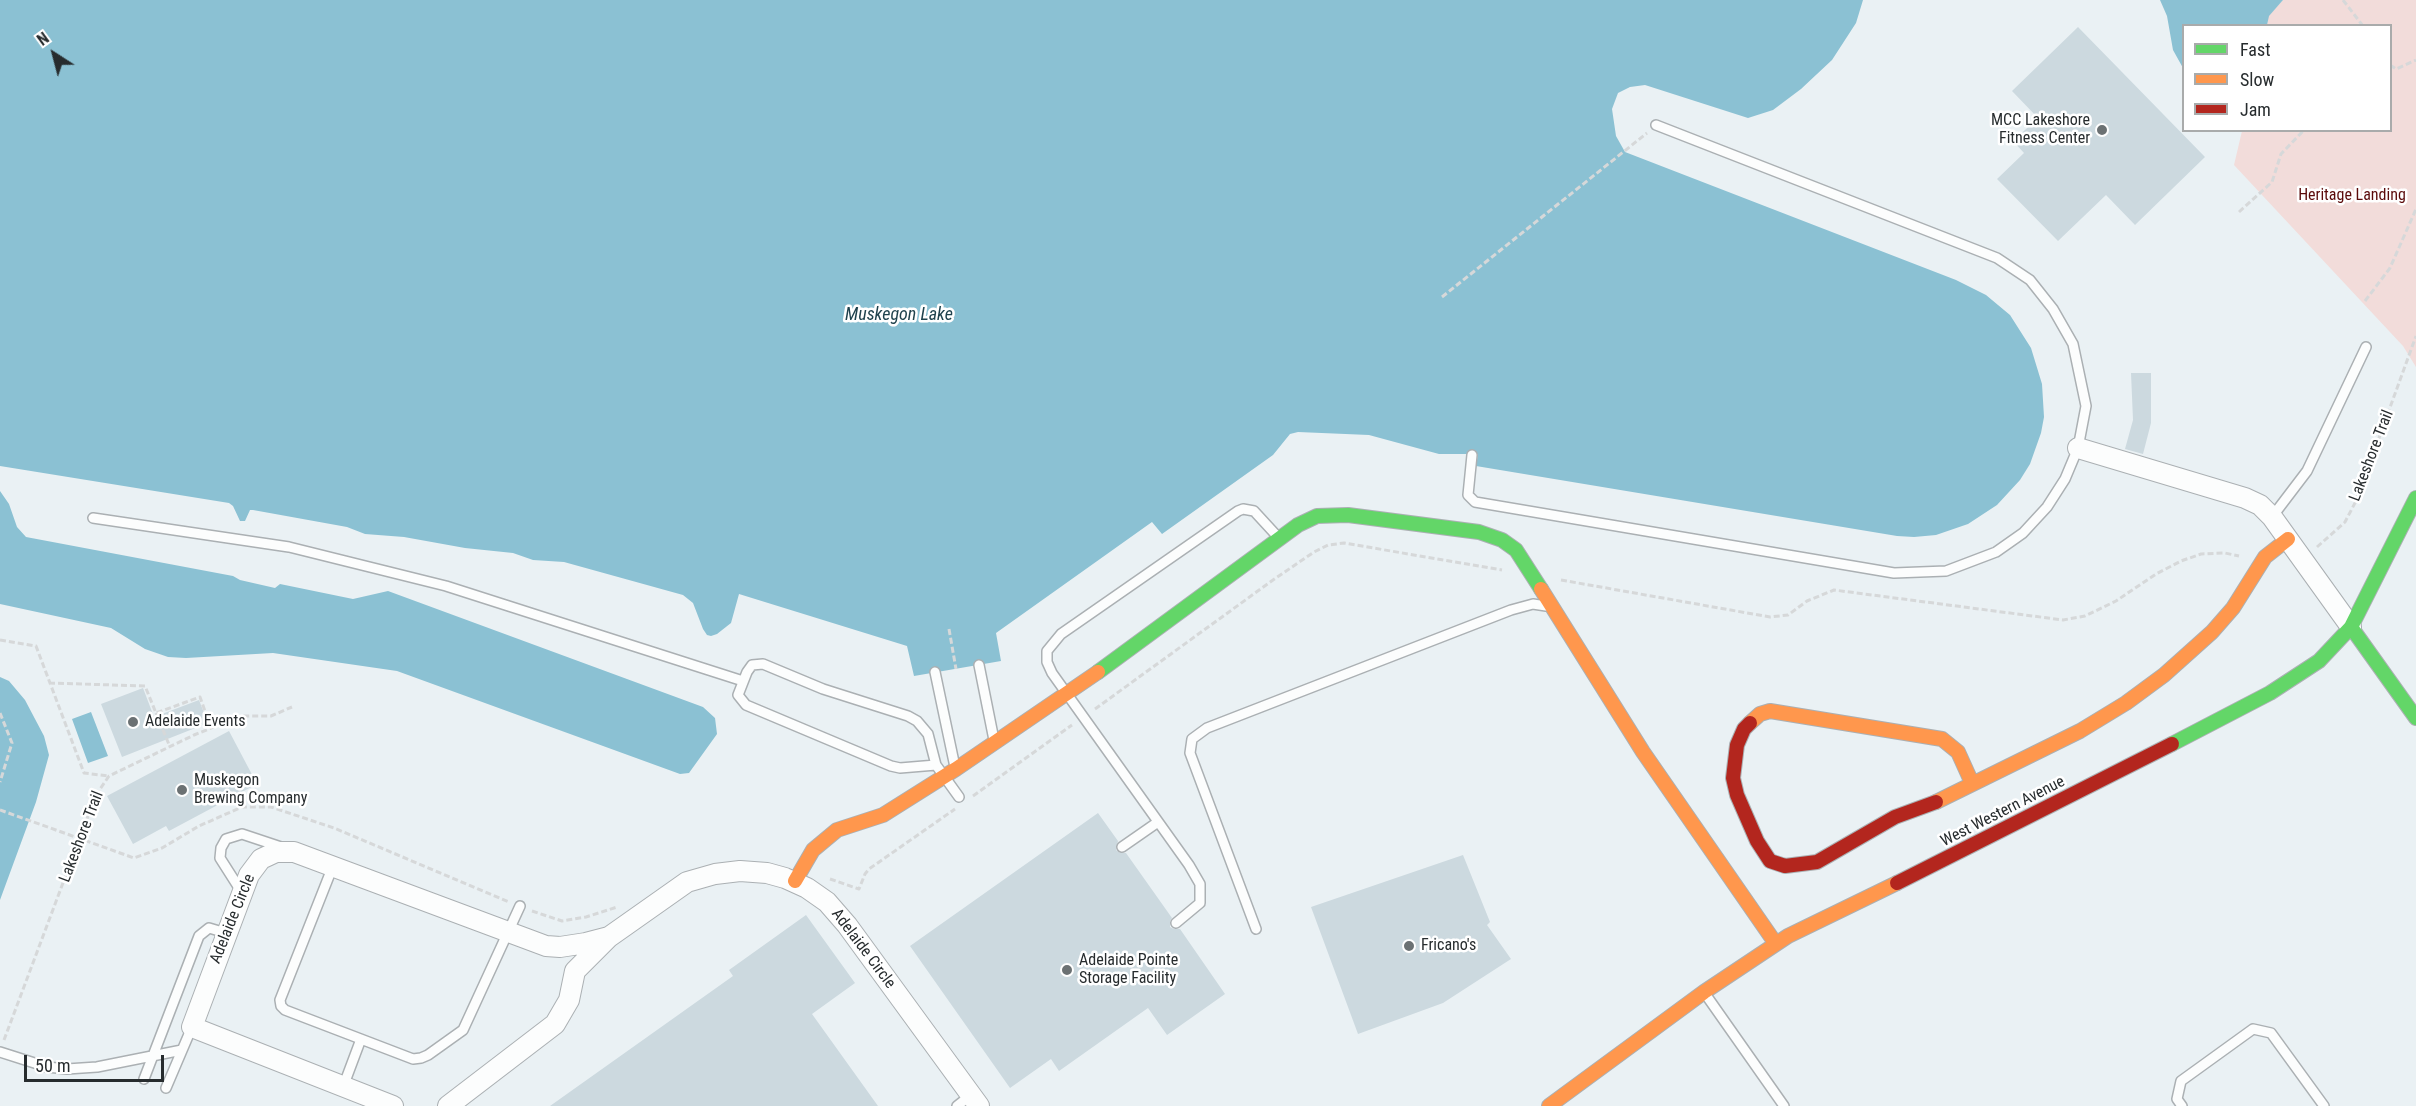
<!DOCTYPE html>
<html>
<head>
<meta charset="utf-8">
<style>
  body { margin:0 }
  #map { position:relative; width:2416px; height:1106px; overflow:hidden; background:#eaf1f4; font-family:"Roboto Condensed",sans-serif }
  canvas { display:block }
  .legend { position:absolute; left:2182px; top:24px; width:210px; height:108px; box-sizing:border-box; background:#fff; border:2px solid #a9abab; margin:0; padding:8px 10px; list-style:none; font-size:18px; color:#272c2e }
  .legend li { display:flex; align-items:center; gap:12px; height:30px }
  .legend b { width:30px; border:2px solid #a9abab }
  .north { position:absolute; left:24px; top:24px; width:60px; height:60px; -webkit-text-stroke:4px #fff; paint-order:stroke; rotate:324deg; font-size:16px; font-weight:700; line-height:24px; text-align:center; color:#272c2e }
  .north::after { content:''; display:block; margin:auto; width:21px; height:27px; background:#272c2e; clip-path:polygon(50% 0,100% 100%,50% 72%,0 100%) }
  .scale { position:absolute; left:24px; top:1055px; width:140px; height:27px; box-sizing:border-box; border:3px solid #272c2e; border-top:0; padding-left:8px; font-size:18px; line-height:21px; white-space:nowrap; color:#272c2e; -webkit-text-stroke:4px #fff; paint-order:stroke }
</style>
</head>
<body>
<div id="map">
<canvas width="2416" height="1106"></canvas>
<ul class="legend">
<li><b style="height:8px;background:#63d668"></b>Fast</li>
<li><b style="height:8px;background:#ff974d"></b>Slow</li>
<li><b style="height:8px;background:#b3261e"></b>Jam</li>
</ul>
<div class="north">N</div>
<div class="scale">50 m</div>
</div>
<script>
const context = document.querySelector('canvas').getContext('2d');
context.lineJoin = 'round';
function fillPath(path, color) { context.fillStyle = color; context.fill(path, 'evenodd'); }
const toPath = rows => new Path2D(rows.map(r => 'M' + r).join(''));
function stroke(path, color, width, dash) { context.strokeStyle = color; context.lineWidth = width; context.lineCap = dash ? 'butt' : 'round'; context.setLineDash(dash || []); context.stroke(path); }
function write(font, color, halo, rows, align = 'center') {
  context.font = font + ' "Roboto Condensed",sans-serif'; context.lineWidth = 5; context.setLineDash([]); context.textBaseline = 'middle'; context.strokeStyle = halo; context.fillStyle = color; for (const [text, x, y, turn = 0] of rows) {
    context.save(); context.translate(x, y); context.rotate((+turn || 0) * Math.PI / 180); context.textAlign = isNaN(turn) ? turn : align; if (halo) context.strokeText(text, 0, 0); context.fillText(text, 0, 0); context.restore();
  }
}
fillPath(toPath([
  [2283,0,2416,0,2416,367,2403,346,2234,165,2242,131,2390,130,2390,26,2267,25,2268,16]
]), '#f2dcda');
fillPath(toPath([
  [0,0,1863,0,1856,23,1832,60,1801,89,1773,110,1748,118,1645,85,1630,87,1618,93,1612,109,1616,136,1625,152,1956,280,1986,295,2010,315,2031,348,2042,384,2044,417,2041,433,2030,464,2020,480,1997,505,1968,524,1936,535,1914,537,1897,536,1476,466,1478,454,1439,454,1369,435,1298,432,1290,434,1273,455,1162,534,1152,522,996,633,1001,661,914,676,907,646,739,594,731,623,717,634,711,636,707,635,703,629,693,603,683,595,564,562,533,560,513,553,465,548,404,537,365,534,347,527,253,510,250,510,245,521,240,521,233,506,229,503,0,466],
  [2160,0,2283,0,2269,16,2267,25,2184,26,2183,68,2173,50,2167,16],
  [0,491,9,504,17,527,26,537,233,576,240,580,275,588,280,584,353,599,388,591,703,707,715,718,717,734,689,773,680,774,397,671,273,653,186,658,168,657,145,649,111,628,0,604],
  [0,677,9,681,25,700,44,736,49,755,36,802,0,900],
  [91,712,108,756,88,763,72,719]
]), '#8bc1d3');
fillPath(toPath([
  [2078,27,2205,157,2135,225,2106,195,2058,241,1997,179,2024,153,2013,141,2038,118,2012,91],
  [2131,373,2151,373,2151,423,2143,454,2125,449,2133,420],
  [143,688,154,717,199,700,208,723,122,757,101,704],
  [229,731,257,784,169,831,166,826,133,844,107,796],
  [1098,813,1118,841,1116,850,1120,853,1126,853,1172,918,1170,921,1170,927,1174,929,1180,929,1225,994,1167,1035,1148,1008,1059,1071,1051,1059,1010,1088,910,946],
  [1463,855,1490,922,1487,925,1511,959,1443,1003,1358,1034,1311,907],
  [806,915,855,983,812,1014,878,1106,550,1106,733,976,729,970]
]), '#ccd9df');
const lane = toPath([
  [1472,455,1468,495,1475,502,1894,573,1946,571,1996,552,2023,533,2047,507,2065,479,2078,448,2086,406,2073,344,2053,309,2030,280,1997,258,1656,125],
  [2272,517,2307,471,2366,347],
  [93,518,289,547,446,586,743,681],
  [979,665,994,740],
  [935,672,955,767],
  [936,765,900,768,891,766,746,705,738,695,747,672,752,665,763,664,823,689,908,716,917,721,928,734,936,765,959,797],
  [1122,847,1158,822],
  [333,866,280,1000,281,1006,285,1010,413,1059,421,1058,428,1055,463,1030,520,906],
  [241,891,220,858,221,848,226,839,242,834,281,847],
  [1176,923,1200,903,1200,884,1189,865,1052,673,1047,662,1047,651,1061,634,1238,511,1243,509,1254,511,1277,536],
  [1256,929,1190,753,1192,739,1207,728,1511,610,1533,604,1546,606],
  [1706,995,1784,1106],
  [0,1052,47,1067,67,1069,97,1067,182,1050],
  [144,1079,199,936,209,928,226,933],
  [343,1087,361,1039],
  [166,1088,192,1027],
  [957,1106,971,1095],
  [2182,1106,2177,1099,2181,1081,2253,1029,2271,1033,2324,1106]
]);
const street = toPath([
  [2078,448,2245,498,2260,505,2272,517,2351,627],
  [393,1106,192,1027,249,875,261,859,276,852,294,852,546,946,560,947,586,943,609,937],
  [448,1106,555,1024,569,1000,575,971,609,937,687,882,715,874,740,871,767,873,785,878,807,888,827,902,847,925,979,1106]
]);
const fast = toPath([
  [2351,627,2416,718],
  [1098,672,1298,525,1317,516,1348,515,1479,532,1502,540,1516,550,1541,589],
  [2172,744,2270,693,2319,661,2351,627,2416,498]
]);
const slow = toPath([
  [1541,589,1643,752,1776,944],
  [1750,723,1760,714,1770,711,1942,739,1958,752,1972,783],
  [1936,802,2080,731,2126,703,2164,675,2212,632,2233,608,2265,557,2288,539],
  [795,881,813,850,837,830,883,815,956,769,1098,672],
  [1549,1106,1704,992,1788,936,1897,883]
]);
const jam = toPath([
  [1750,723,1744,729,1737,745,1733,778,1737,795,1757,841,1770,861,1785,866,1817,862,1895,817,1936,802],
  [1897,883,2172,744]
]);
stroke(lane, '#abb0b3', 12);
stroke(street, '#abb0b3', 22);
stroke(fast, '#abb0b3', 16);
stroke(slow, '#abb0b3', 16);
stroke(jam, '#abb0b3', 16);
stroke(toPath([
  [2343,0,2363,26],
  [2390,65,2396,69,2416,60],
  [2239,212,2272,182,2281,154,2304,130],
  [1442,297,1647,133],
  [2365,301,2390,268,2416,209],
  [2317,547,2345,522,2356,501,2416,336],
  [1561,580,1770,617,1788,615,1807,601,1834,590,2063,620,2085,616,2116,601,2156,574,2181,561,2201,554,2225,553,2239,556],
  [949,629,956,669],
  [0,640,36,646,84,773,109,776],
  [49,683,145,686,156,713,200,697,211,728],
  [1095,709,1273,580,1314,552,1328,545,1344,543,1502,570],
  [0,713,12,743,0,782],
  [156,713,170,747],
  [973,796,1072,725],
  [0,810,134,858,162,848,199,826,242,807,271,807,334,828,509,902],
  [830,879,859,889,865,874,869,869,955,809],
  [532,911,562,921,586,917,617,907],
  [4,1040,96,795,109,776,194,735,241,716,271,716,292,707]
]), '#d6d8d9', 3, [6, 3]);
stroke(lane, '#fcfdfd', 9);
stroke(street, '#fcfdfd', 20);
stroke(fast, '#63d668', 14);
stroke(slow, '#ff974d', 14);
stroke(jam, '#b3261e', 14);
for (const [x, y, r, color] of [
  [2102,130,6,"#6b7173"],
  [133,722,6,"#6b7173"],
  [182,790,6,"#6b7173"],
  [1409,946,6,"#6b7173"],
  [1067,970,6,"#6b7173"]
]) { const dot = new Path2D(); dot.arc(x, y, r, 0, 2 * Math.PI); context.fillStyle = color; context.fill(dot); stroke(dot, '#fff', 2); }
write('16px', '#272c2e', '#fff', [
  ["MCC Lakeshore",2090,121,"right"],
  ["Fitness Center",2090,139,"right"],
  ["Adelaide Events",145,722],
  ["Muskegon",194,781],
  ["Brewing Company",194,799],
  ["Fricano's",1421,946],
  ["Adelaide Pointe",1079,961],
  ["Storage Facility",1079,979]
], 'left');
write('16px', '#5b0b0b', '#fff', [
  ["Heritage Landing",2352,196]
]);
write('16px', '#272c2e', '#fff', [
  ["Lakeshore Trail",2372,456,-69],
  ["West Western Avenue",2003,812,-27],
  ["Lakeshore Trail",82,837,-69],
  ["Adelaide Circle",233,919,-68],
  ["Adelaide Circle",863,949,53]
]);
write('italic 18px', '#1f424d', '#fff', [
  ["Muskegon Lake",899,315]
]);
</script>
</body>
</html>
